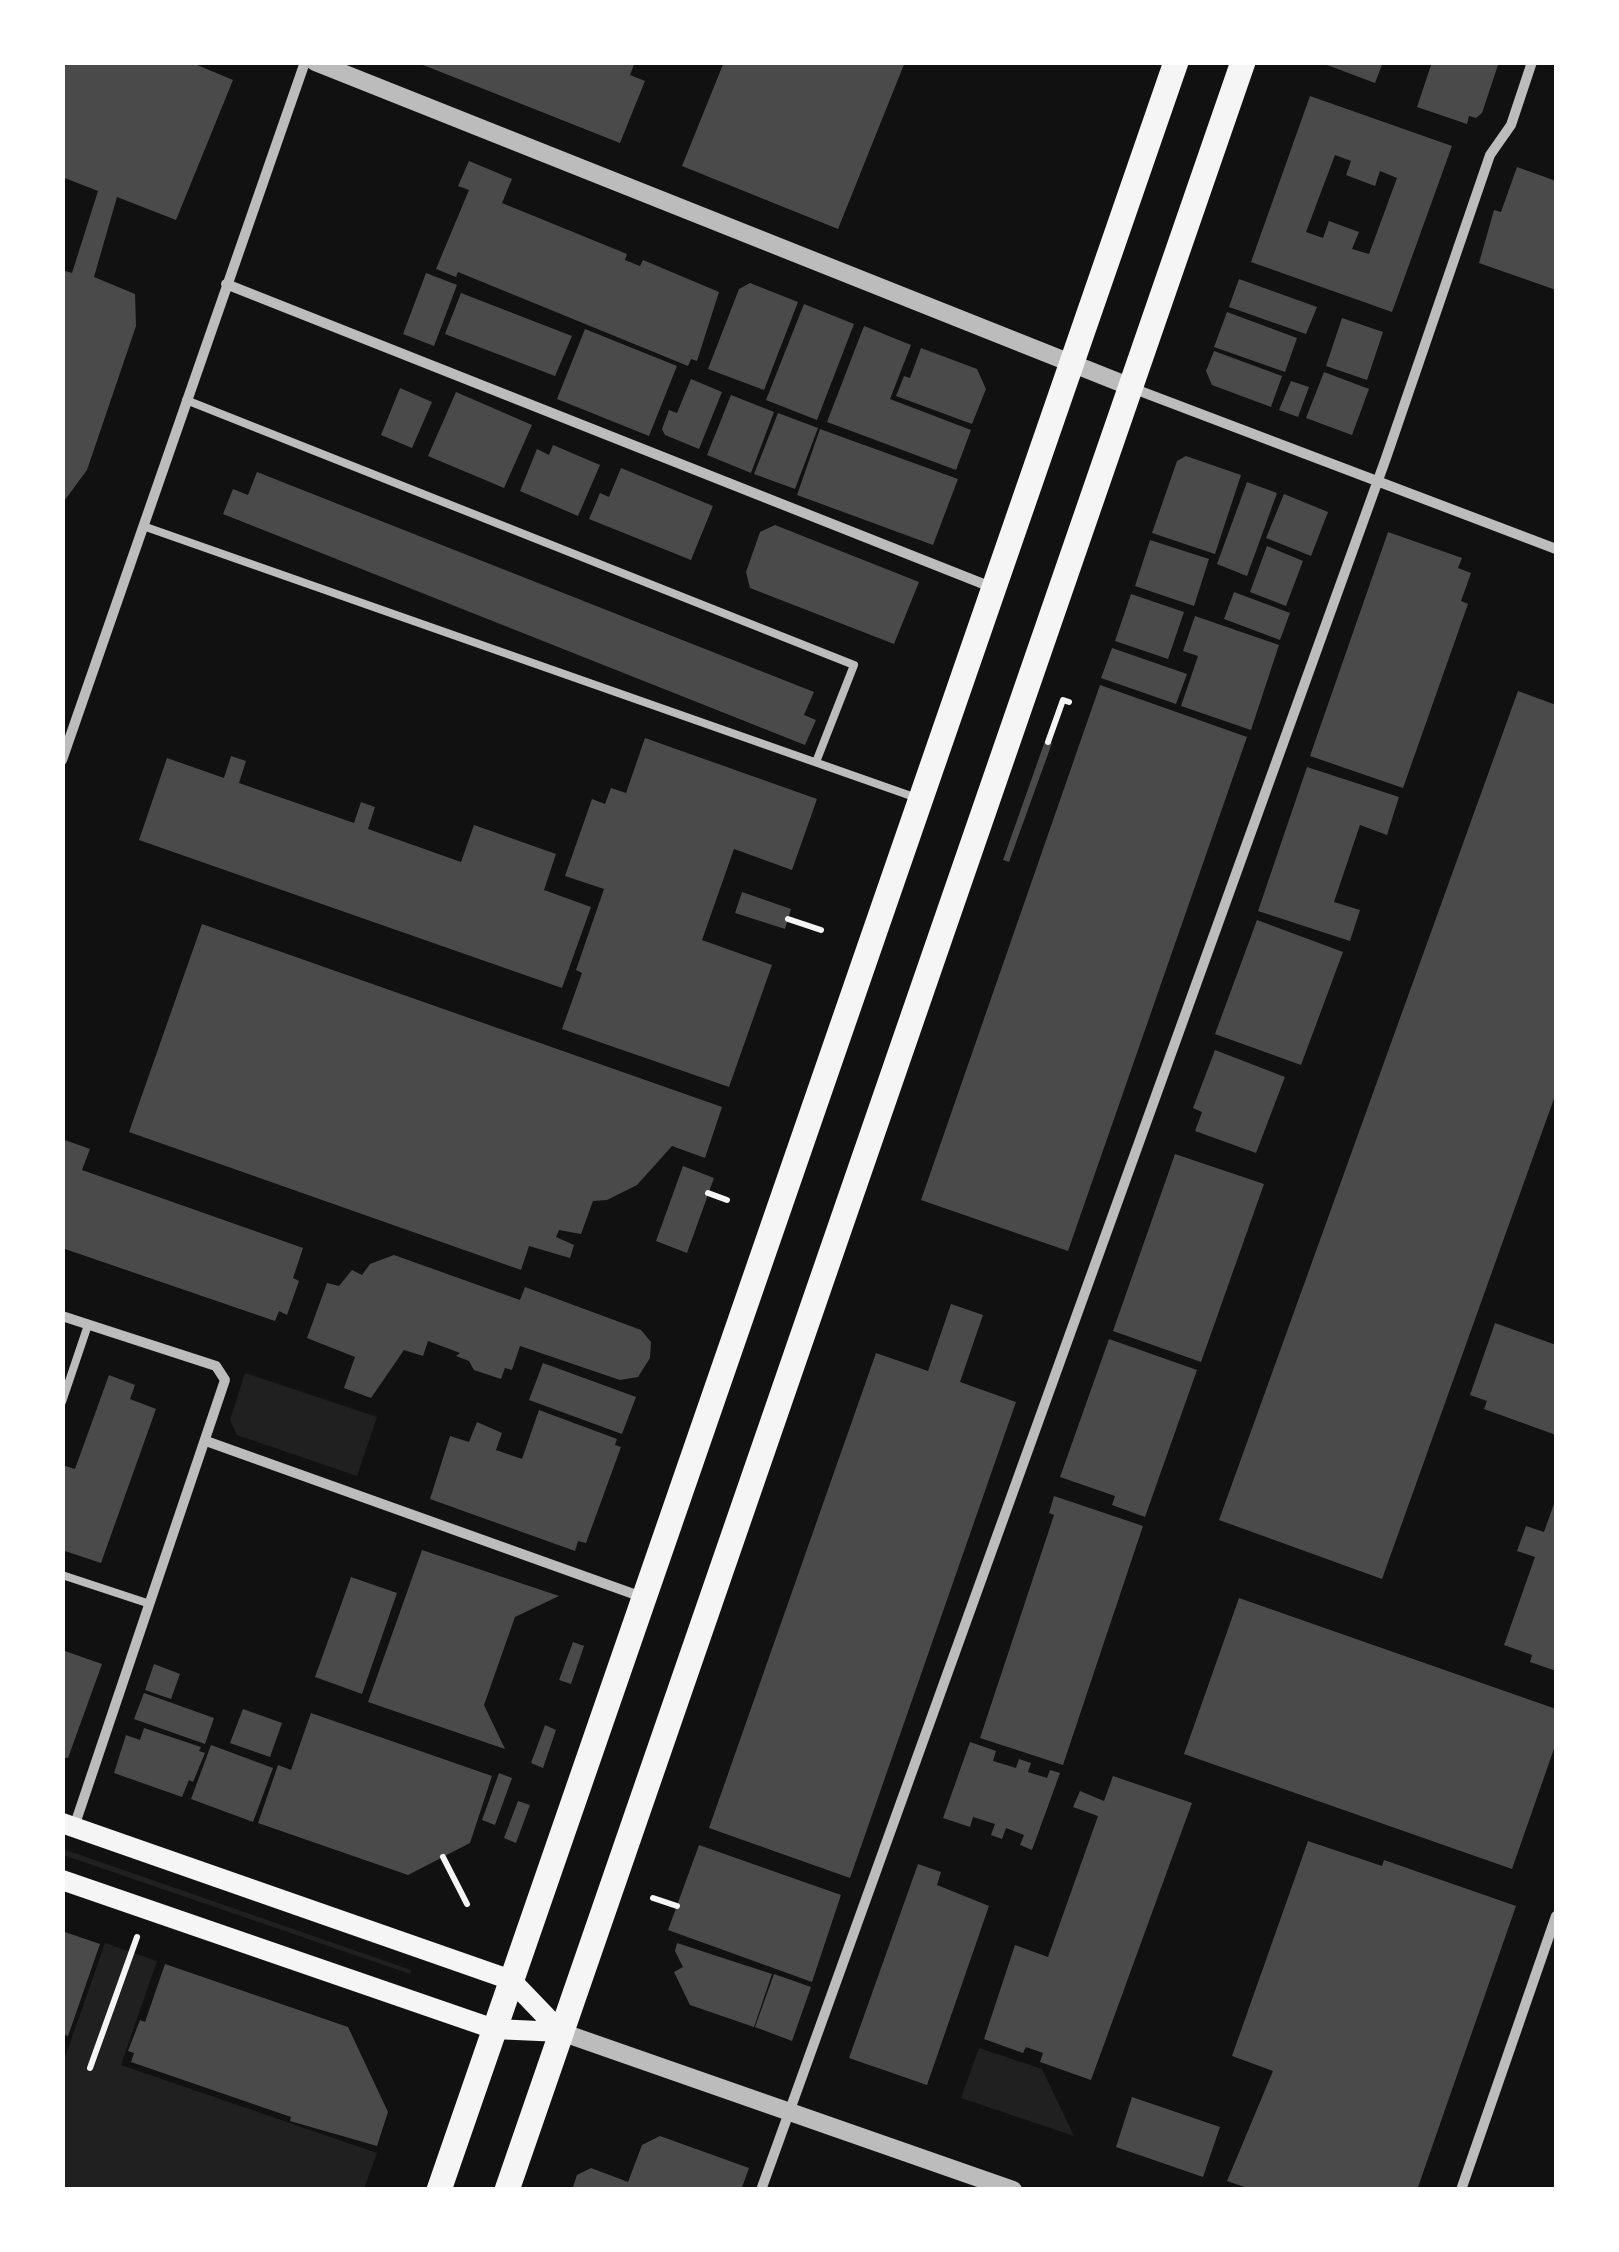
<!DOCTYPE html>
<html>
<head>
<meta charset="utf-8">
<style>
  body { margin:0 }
  #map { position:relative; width:1619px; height:2252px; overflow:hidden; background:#111; font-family:"Work Sans",sans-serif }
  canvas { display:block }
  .frame { position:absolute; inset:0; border:65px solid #fff; pointer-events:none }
</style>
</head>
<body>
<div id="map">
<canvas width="1619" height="2252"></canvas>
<div class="frame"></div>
</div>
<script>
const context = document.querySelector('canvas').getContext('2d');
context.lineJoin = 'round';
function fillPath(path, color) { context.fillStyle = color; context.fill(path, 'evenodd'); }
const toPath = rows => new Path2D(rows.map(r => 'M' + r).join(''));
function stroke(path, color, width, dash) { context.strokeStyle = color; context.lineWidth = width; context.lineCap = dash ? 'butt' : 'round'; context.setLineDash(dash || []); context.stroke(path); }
fillPath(toPath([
  [245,1373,377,1417,357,1476,237,1435,230,1420],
  [63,1848,66,1850,411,1970,410,1974,63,1855],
  [105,1943,157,1961,121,2065,377,2153,364,2189,63,2190,63,2063],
  [979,2048,1042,2069,1074,2136,961,2098]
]), '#202020');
fillPath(toPath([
  [62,62,190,62,233,80,176,220,117,197,94,277,135,294,136,326,87,470,62,504,62,270,72,273,98,191,62,177],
  [635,62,630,75,645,81,620,143,418,63],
  [724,62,905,62,838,229,682,166],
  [1319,62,1383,62,1375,83],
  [1432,62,1499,62,1482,113,1476,118,1469,116,1467,124,1417,107],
  [1310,96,1452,146,1392,312,1251,262],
  [1335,155,1351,161,1346,175,1375,186,1380,171,1397,178,1369,254,1352,249,1359,232,1329,221,1323,238,1306,232],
  [469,161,512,179,502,203,627,254,625,260,640,266,643,260,719,292,697,361,691,359,688,366,458,272,456,277,436,269,469,190,458,186],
  [1517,167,1556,181,1556,290,1479,263,1494,210,1501,212],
  [426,273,457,285,434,346,403,334],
  [1239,279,1317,307,1306,334,1229,307],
  [750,283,798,302,764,390,708,369,739,289],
  [461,293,572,336,555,376,445,334],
  [804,304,854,324,817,420,766,400],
  [1227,312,1297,338,1285,372,1214,347],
  [1342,318,1383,332,1367,380,1326,366],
  [864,326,911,345,890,399,971,430,956,470,827,422],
  [585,329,677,366,649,436,557,399],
  [921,348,977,369,986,389,972,424,896,396,904,376,910,378],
  [1214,351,1282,376,1271,407,1212,385,1206,371],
  [1324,372,1369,389,1352,435,1306,418],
  [691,379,722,392,699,449,665,435,662,429,669,410,677,413],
  [1291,381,1309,387,1298,417,1279,410],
  [400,388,432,402,412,448,381,435],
  [456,392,532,425,504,488,428,456],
  [731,395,774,412,751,473,707,455],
  [778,413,818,428,795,489,754,474],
  [820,429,958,479,933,545,797,495],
  [553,445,600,465,578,516,520,491,537,449,549,455],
  [1186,456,1241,475,1215,554,1152,533,1177,461],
  [621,468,713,506,691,560,589,519,600,493,609,497],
  [257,472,814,692,804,715,816,720,805,745,223,514,233,489,248,495],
  [1247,482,1277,493,1247,576,1217,564],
  [1284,494,1328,512,1311,556,1266,538],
  [775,525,919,582,894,644,750,588,746,572,760,532],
  [1388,532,1462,558,1458,568,1471,573,1461,601,1468,604,1403,788,1310,756],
  [1150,540,1209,559,1194,606,1135,586],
  [1267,546,1303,561,1286,606,1250,592],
  [1234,592,1290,613,1280,640,1224,619],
  [1131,594,1184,612,1168,659,1115,641],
  [1195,616,1279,645,1251,730,1181,706,1198,656,1183,651],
  [1112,648,1187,674,1176,704,1101,678],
  [1100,685,1247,737,1068,1251,921,1200],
  [1518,691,1556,705,1556,1093,1382,1579,1219,1520],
  [645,738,817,799,792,870,734,849,702,940,772,965,729,1087,562,1029,582,973,576,970,604,889,565,876,592,799,605,804,611,788,626,793],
  [1045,741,1052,743,1009,862,1003,860],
  [231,756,246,761,239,783,354,823,361,802,375,807,368,829,461,862,474,825,556,854,544,890,591,907,562,988,139,840,167,758,224,778],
  [1307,767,1399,797,1387,835,1360,825,1334,902,1360,910,1350,941,1258,911],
  [742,892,791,909,785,929,735,913],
  [1257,920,1343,952,1301,1065,1215,1034],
  [202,924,722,1107,705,1158,672,1146,637,1185,607,1200,593,1201,581,1234,559,1230,556,1237,574,1245,570,1258,529,1246,521,1270,129,1132],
  [1215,1050,1285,1077,1256,1153,1195,1131,1202,1112,1193,1108],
  [62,1139,90,1149,82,1170,303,1248,293,1278,299,1281,287,1315,279,1311,275,1321,62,1248],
  [1175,1154,1264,1184,1201,1362,1113,1331],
  [683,1166,714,1178,687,1253,656,1241],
  [394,1255,520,1300,525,1287,641,1330,651,1342,650,1358,638,1377,620,1380,520,1346,512,1370,505,1368,501,1379,474,1370,469,1361,456,1356,460,1353,428,1341,423,1356,404,1350,371,1398,344,1388,355,1357,307,1338,327,1283,339,1286,352,1270,362,1275,370,1264],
  [951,1304,983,1315,960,1382,1016,1402,850,1878,709,1828,876,1353,928,1371],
  [1495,1323,1556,1345,1556,1435,1484,1409,1487,1401,1470,1395],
  [1109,1339,1197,1370,1145,1517,1112,1505,1115,1496,1060,1477],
  [543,1363,636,1397,622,1434,529,1400],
  [109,1375,135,1385,130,1399,156,1409,101,1563,62,1550,62,1465,75,1469],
  [539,1410,617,1439,615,1445,621,1447,586,1543,578,1541,575,1551,430,1499,450,1436,469,1442,477,1422,502,1433,496,1450,522,1459],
  [1054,1496,1143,1526,1063,1765,980,1738,1054,1515,1049,1513],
  [1556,1498,1556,1671,1530,1662,1532,1655,1504,1645,1535,1557,1517,1551,1526,1526,1544,1532],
  [422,1550,559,1596,515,1617,484,1705,505,1749,368,1702],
  [351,1577,397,1593,362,1694,315,1677],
  [1239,1598,1556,1709,1556,1743,1512,1869,1184,1754],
  [573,1642,584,1646,571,1684,559,1680],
  [62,1650,102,1664,68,1758,62,1757],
  [154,1664,180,1674,171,1699,145,1690],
  [144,1693,214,1718,205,1744,134,1719],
  [243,1709,282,1723,270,1757,230,1743],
  [311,1713,492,1776,470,1843,408,1875,258,1823,278,1765,291,1770],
  [545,1725,556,1730,543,1768,531,1763],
  [144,1728,201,1747,199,1751,205,1753,193,1782,189,1780,182,1797,114,1773,126,1735,140,1740],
  [970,1742,996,1751,993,1761,1016,1768,1019,1759,1031,1763,1028,1772,1047,1778,1050,1770,1060,1773,1032,1850,1020,1845,1024,1835,1006,1828,1002,1839,991,1835,995,1824,973,1817,970,1827,943,1818],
  [211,1745,273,1768,253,1822,191,1799],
  [499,1773,512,1778,495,1825,482,1820],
  [1113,1776,1192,1803,1091,2080,1040,2062,1043,2053,1026,2047,1023,2053,984,2039,1015,1945,1048,1957,1098,1816,1073,1807,1080,1791,1104,1801],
  [518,1801,530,1805,516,1843,504,1838],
  [1308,1841,1382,1866,1384,1860,1516,1906,1417,2190,1253,2190,1227,2181,1273,2071,1232,2056],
  [699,1845,841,1895,812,1982,668,1930],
  [918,1864,941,1872,937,1885,989,1906,927,2085,849,2058],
  [62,1931,100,1944,68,2036,62,2034],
  [677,1943,772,1974,754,2027,690,2005,674,1972,683,1967,675,1951],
  [165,1964,348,2027,388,2112,377,2146,290,2121,291,2117,131,2062,134,2053,128,2051,140,2020,145,2022],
  [774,1974,811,1987,792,2041,755,2027],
  [1132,2097,1220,2127,1203,2177,1116,2147],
  [660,2136,749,2168,741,2190,572,2190,577,2175,591,2168,628,2182,642,2145]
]), '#4a4a4a');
stroke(toPath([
  [1048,742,1063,700,1069,702],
  [788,919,821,930],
  [708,1193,727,1200],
  [443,1857,467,1904],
  [653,1898,677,1906],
  [90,2068,137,1937]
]), '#f5f5f5', 6);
stroke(toPath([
  [186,400,854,665,816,762],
  [143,526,917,798],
  [62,1402,88,1325],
  [62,1575,150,1604]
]), '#bcbcbc', 8);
stroke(toPath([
  [226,284,991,587],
  [1132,388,1556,549],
  [62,760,305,62],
  [62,1316,216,1366,225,1380,74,1827],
  [206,1441,642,1597],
  [761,2190,1386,458,1490,155,1511,125,1532,62],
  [1461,2190,1556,1916]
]), '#bcbcbc', 10);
stroke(toPath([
  [315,62,1131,387],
  [561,2032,1013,2190]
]), '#bcbcbc', 18);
stroke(toPath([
  [62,1823,511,1980,561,2032],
  [62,1880,494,2029,561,2032]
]), '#f5f5f5', 20);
stroke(toPath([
  [439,2190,1176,62],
  [507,2190,1243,62]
]), '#f5f5f5', 25);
</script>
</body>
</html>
